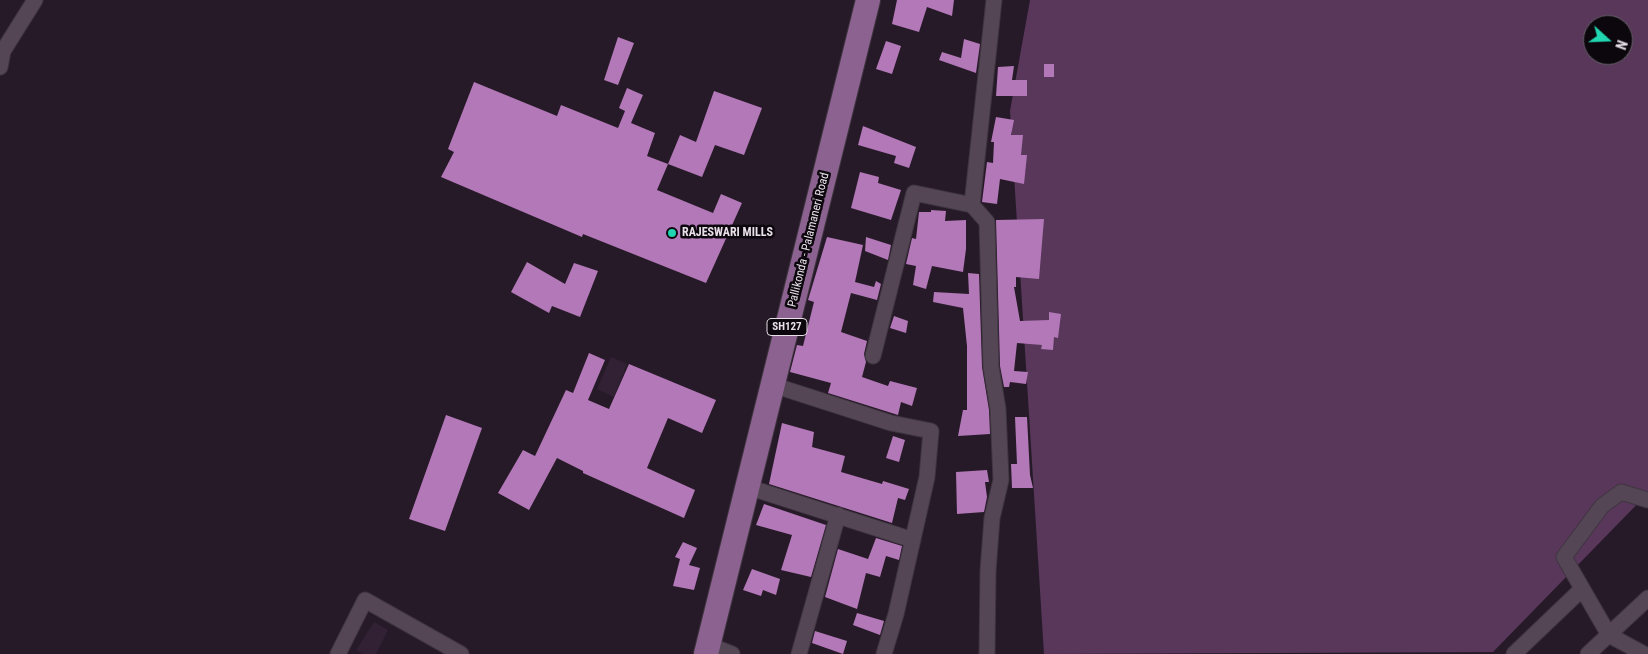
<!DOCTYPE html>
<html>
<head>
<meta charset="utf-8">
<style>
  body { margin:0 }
  #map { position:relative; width:1648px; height:654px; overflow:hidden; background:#271a28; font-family:"Roboto Condensed",sans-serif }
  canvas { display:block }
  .north { position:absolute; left:1583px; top:15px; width:50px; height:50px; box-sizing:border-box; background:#0c070d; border:1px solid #645e65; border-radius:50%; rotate:110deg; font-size:14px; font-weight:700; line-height:20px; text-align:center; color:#e9e0ea }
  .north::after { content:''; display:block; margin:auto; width:18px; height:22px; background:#20d5b0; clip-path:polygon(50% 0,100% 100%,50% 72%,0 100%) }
</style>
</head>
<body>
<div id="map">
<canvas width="1648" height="654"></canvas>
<div class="north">N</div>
</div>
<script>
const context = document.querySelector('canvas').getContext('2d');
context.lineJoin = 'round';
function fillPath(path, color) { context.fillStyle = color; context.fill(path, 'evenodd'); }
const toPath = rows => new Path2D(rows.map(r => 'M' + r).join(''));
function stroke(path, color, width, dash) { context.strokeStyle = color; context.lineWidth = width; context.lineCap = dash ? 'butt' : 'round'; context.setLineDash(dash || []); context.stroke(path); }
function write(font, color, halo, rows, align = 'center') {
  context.font = font + ' "Roboto Condensed",sans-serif'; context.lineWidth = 5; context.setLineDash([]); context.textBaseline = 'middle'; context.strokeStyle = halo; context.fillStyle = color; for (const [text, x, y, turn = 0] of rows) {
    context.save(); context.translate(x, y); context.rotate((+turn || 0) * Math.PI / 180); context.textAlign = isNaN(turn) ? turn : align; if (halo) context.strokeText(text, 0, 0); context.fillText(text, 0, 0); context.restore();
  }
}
fillPath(toPath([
  [611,357,627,364,614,397,597,389],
  [374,622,388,630,376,654,363,654,356,650]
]), '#322034');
fillPath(toPath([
  [1030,0,1648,0,1648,493,1493,652,1044,654,1010,111],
  [1593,25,1623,25,1623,55,1593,55]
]), '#58375b');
fillPath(toPath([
  [897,0,954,0,952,16,927,7,919,32,892,24],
  [618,37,634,43,618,85,604,80],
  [964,39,980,44,976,73,939,60,942,52,961,58],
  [886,41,901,46,892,74,876,69],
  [1044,64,1054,64,1054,77,1044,77],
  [1014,66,1012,80,1027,80,1027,96,996,96,998,67],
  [474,82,557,116,561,105,618,128,625,111,619,108,627,88,643,95,631,123,655,133,647,156,668,164,657,190,713,213,721,194,742,203,706,283,583,234,582,237,441,177,454,152,448,149],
  [714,91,762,108,744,155,715,145,702,177,668,164,680,135,696,142],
  [996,117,1014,120,1011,135,1023,135,1021,155,1027,155,1024,184,1000,179,997,204,982,202,987,162,993,163,994,142,991,142],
  [863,126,916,147,909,168,894,163,896,156,858,145],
  [860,172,879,177,878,183,901,190,891,220,851,208],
  [931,210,946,211,945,221,966,220,966,249,963,272,932,266,926,289,913,285,916,266,906,264,912,238,916,239,919,212,931,212],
  [1044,219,1039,279,1016,277,1016,287,1014,287,1020,321,1049,320,1049,312,1061,314,1058,338,1054,337,1053,350,1041,349,1042,345,1017,343,1014,371,1028,372,1026,384,1010,382,1009,387,1004,387,1000,366,996,220],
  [827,237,863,245,855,282,874,287,876,281,881,284,877,300,851,293,841,332,867,341,864,354,866,362,862,377,888,386,890,381,917,388,912,406,901,402,898,415,828,393,831,383,790,372,797,345,803,346,814,302,808,300],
  [866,237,891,245,888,260,865,251],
  [527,262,565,284,574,263,598,271,580,317,552,306,549,313,511,292],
  [968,273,979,274,982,367,989,410,990,434,958,436,963,410,967,410,967,346,963,308,933,302,934,292,969,294],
  [894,316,908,321,906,333,890,328],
  [589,353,605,360,588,400,609,409,629,364,716,400,702,433,668,418,647,468,695,490,684,518,583,473,583,471,557,458,529,510,498,493,523,450,535,456,566,390,573,393],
  [446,415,482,428,445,531,409,519],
  [1015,417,1027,417,1030,475,1033,488,1012,488,1011,464,1017,464],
  [782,423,814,432,812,447,845,456,841,472,882,484,883,481,909,489,905,500,898,498,892,523,769,484],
  [893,436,905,440,899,462,886,458],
  [987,470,989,482,985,482,987,497,984,512,957,514,956,472],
  [764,504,826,525,811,577,781,570,792,535,756,525],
  [876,538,902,546,899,560,886,556,880,577,866,573,857,609,825,597,838,549,868,559],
  [683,542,697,548,689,565,700,568,694,590,673,586,680,559,675,557],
  [752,569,780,579,776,595,763,590,761,596,743,590],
  [857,613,884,621,880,635,853,625],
  [815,631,847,641,843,654,812,643]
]), '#b278b7');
const street = toPath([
  [0,67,3,51,35,0],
  [873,356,914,193,972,205],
  [773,385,891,423,931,431,927,477,896,614,884,654],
  [748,487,913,540],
  [709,645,732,654],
  [338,654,365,600,461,654],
  [799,654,838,515],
  [987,654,988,571,992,518,1001,480,998,409,991,367,987,222,972,205,994,0],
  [1514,654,1582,589],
  [1588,654,1648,598],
  [1644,654,1609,635,1564,557,1602,506,1621,492,1648,500]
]);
const primary = toPath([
  [706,654,868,0]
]);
stroke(street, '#3f3540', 17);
stroke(primary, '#3f3540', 26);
stroke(street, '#554656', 15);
stroke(primary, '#8c6290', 24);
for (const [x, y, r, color] of [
  [672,233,5,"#20d5b0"]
]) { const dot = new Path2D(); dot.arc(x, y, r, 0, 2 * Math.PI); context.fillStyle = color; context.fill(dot); stroke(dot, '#0c070d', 2); }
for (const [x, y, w] of [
  [787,327,40]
]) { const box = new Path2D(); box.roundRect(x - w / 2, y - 8.5, w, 17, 4); context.fillStyle = '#0c070d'; context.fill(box); stroke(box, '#e9e0ea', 1); }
write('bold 11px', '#e9e0ea', null, [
  ["SH127",787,327]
]);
write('bold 12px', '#e9e0ea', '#0c070d', [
  ["RAJESWARI MILLS",682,233]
], 'left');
write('12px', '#e9e0ea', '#0c070d', [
  ["Pallikonda - Palamaneri Road",809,240,-76]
]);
</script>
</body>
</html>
